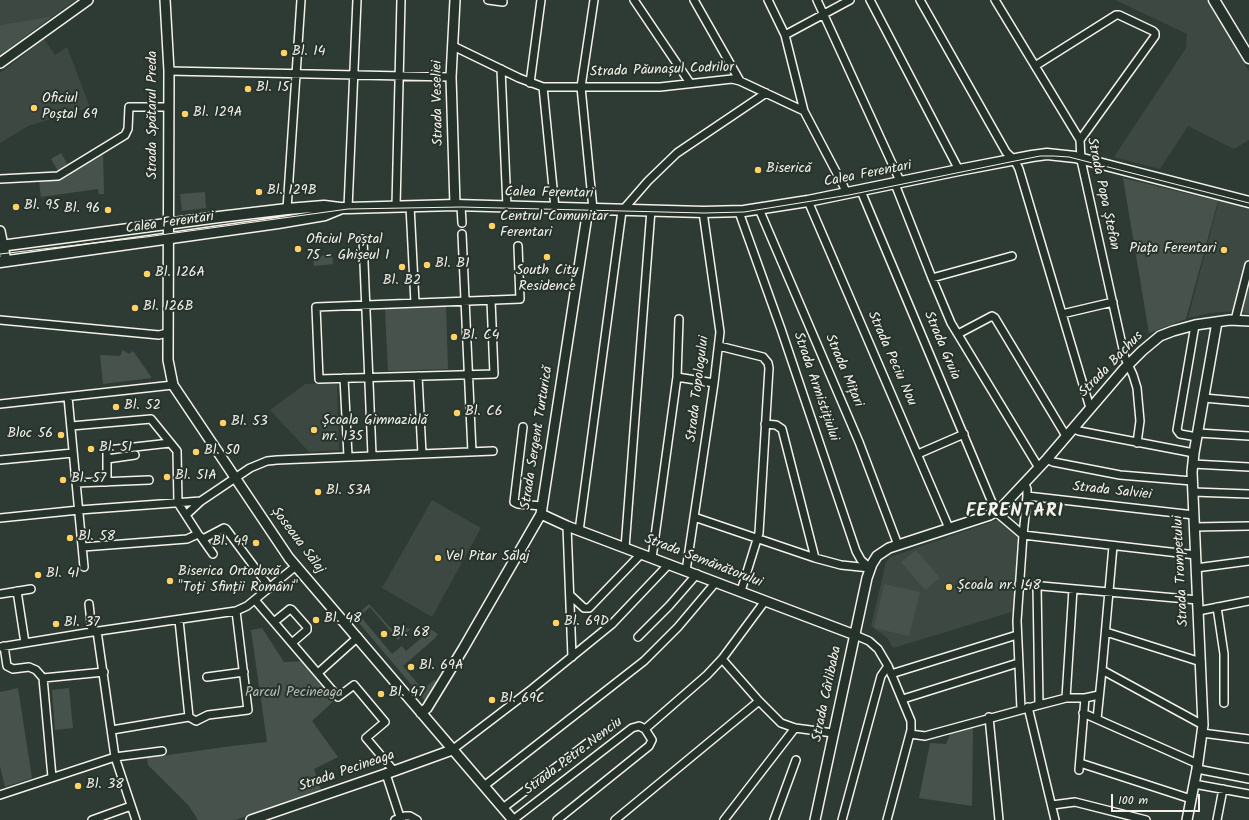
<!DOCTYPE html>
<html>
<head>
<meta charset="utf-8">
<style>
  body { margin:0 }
  #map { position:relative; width:1249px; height:820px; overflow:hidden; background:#2e3b34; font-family:Kalam,sans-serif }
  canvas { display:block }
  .scale { position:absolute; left:1111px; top:794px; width:89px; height:18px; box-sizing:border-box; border:2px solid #f4f1e8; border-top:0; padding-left:5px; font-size:12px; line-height:14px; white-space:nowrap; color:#f4f1e8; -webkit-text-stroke:3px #26332d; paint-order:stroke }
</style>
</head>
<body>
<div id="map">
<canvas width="1249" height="820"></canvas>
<div class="scale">100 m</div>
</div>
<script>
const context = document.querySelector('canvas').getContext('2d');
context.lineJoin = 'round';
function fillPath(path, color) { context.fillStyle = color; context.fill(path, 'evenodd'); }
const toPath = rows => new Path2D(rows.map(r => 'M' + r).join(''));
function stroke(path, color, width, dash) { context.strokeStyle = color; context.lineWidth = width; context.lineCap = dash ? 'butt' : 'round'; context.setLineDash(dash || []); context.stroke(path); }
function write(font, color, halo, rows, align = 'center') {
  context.font = font + ' Kalam,sans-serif'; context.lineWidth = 4; context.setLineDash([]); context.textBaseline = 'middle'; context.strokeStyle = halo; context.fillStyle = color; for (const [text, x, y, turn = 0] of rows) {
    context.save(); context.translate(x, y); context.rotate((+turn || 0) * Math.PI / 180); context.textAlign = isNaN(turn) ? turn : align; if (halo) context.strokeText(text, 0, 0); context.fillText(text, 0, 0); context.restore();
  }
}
fillPath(toPath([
  [0,0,76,0,53,16,0,25],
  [1115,0,1207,0,1249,71,1249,140,1234,149,1188,126,1160,169,1114,157,1186,48,1187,34],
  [44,39,55,55,67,47,90,107,28,126,0,143,0,73],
  [1219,200,1249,209,1249,261,1236,311,1210,313,1188,318],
  [337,383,339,450,309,452,270,410,305,384],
  [432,500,481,528,432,617,382,588],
  [1000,519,1022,537,1015,611,893,648,887,638,871,626,886,562,890,557]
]), '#3c4841');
fillPath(toPath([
  [53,16,0,55,0,25],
  [61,153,68,165,58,171,51,159],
  [103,153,104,194,99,194,98,189,41,197,39,181,59,179],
  [1123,178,1218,201,1186,319,1149,333],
  [205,192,206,208,182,211,180,194],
  [332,252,333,264,314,266,313,259],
  [1249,275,1249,314,1240,312],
  [446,307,448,369,388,371,385,309],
  [123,350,129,354,133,351,152,378,103,384,100,355,120,356],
  [916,550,940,578,925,590,901,562],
  [884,584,920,592,909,636,874,628],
  [369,604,397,635,406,628,411,629,398,640,370,607,360,616,392,654,402,646,406,651,420,639,429,628,438,634,434,639,403,666,423,690,434,680,440,683,425,701,354,617],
  [262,628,284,662,308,661,338,697,312,721,338,757,314,769,321,790,235,820,198,820,189,806,148,765,147,758,232,746,267,742,251,630],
  [18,688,32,778,5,787,0,766,0,692],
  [69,688,73,728,55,730,52,690],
  [973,727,972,806,919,798,930,743,946,744,950,734]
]), '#48524c');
const minor = toPath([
  [488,0,503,2],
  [634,0,690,83],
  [694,0,740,81],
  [768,0,785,35,804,111,843,185,847,194],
  [817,0,901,183],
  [870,0,959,170],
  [920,0,1006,152,1015,161,1019,169,1090,408],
  [995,0,1080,140,1081,160,1125,358,1133,375,1137,388,1140,421,1137,443],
  [785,35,850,0],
  [453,46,519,78,543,87,660,87,732,79,740,81,804,111],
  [1035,66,1116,15,1119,15,1153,31,1155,33,1155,36,1080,140],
  [501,69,507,207],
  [169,71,451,77],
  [530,83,541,0],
  [543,87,555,208],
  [0,179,58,176,125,135,128,129,129,107,168,107],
  [895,184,932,278,951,323,1039,468],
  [861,191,996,512,1023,535,1196,555],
  [808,201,949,528],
  [396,206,401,0],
  [410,206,415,303],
  [461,206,462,223],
  [348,208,357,0],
  [287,209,301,0],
  [593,209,581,87,594,0],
  [759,209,859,442,898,545],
  [739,212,781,329,856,551,861,560,870,568],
  [462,234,472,452],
  [363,239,372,455],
  [932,278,1012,256],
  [491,300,494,374,319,379,316,307,520,299,518,246],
  [1062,314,1113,302],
  [0,320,159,335,167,333],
  [1235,320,1249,265],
  [1195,325,1177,430,1180,434,1197,437],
  [958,334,992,316,995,318,1066,436],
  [719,346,763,357,768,363,769,368,759,533,741,591],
  [418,376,422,454],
  [677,377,714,383],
  [344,378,348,456],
  [68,397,84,567],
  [1204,398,1249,402],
  [0,404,173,385],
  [765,424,776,425,782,429,815,558],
  [71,426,151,419,177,451,178,503,198,534,187,539,83,547],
  [523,427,514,502,518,504,542,506],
  [1073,428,1079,431,1194,453],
  [1198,433,1249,436],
  [918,454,964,434],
  [107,459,135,455],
  [1047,459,1053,462,1120,475,1192,481],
  [0,460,73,453],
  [1193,464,1249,467],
  [107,482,107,452,108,450,170,443],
  [76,483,149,480],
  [1193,492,1249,494],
  [1027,496,1194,515],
  [186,515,201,501],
  [694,517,815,558,841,565,870,568],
  [0,518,79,510,201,501,250,468,267,461,277,460,493,451],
  [567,526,572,657],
  [1194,527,1249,526],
  [579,531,622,211,648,181,677,153,766,93],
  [201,537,213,554],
  [203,539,224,528,226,529,270,588],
  [625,548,651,210],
  [652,558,677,377,679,319],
  [1196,568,1249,561],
  [686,571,714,383,720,332,703,212],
  [1019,584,1198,600],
  [1037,586,1039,705],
  [17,591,25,643],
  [0,594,31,589],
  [570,595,584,608,589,608,641,554],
  [255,600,338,697,354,685,385,722,366,738,394,771],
  [89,604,92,632],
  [1217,607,1224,654,1224,703],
  [1198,611,1249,601],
  [179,620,189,717],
  [274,622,290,609,292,610,307,627,307,630,292,643],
  [97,631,115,757,136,820],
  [1106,632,1201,662],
  [855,635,869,641,878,649,888,666,911,721,911,730,887,820],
  [638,637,669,606,697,574],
  [4,646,7,666,13,669,29,667,36,670,43,678,52,777],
  [0,647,92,632,236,611,247,606,296,566],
  [722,659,759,701,781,723,795,728,833,733],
  [1102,670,1203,725],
  [318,673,358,637],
  [891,674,1017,635],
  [207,677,244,672],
  [43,678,104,672],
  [1066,698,1073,589],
  [903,699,1018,663],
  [1028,707,1055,820],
  [1021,709,1017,621,1023,535,1027,496,1027,489,1025,484],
  [1083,713,1198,764],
  [989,717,999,820],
  [1097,719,1102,670,1113,546],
  [645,729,707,675,722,659,765,601],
  [112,730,189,717,196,721,208,715,248,710,236,611],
  [1202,733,1249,739],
  [910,734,925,736,1039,705,1066,698,1085,698,1099,695],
  [452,750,532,689,612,624,669,564],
  [1080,763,1191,799],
  [1197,769,1249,779],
  [1079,770,1085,698],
  [386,774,400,817],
  [1194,784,1249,794],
  [484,786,644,661,678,627,716,582],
  [0,795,115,757,162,751],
  [1052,805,1075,802,1146,820],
  [503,808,590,741],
  [92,820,131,806],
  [395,820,405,816,410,816,417,820],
  [513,820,632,728,639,726,645,729,652,740,649,746,557,820],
  [615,820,759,701],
  [724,820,795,728],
  [774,820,796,760],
  [842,820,881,676,888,666],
  [1217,820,1223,789]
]);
const tertiary = toPath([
  [165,0,169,71,168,360,173,385,289,558,513,820],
  [0,63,88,0],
  [455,205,451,77,455,0],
  [0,231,6,261],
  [541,514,567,526,855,635],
  [421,713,427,708,463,649,541,514,588,209],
  [251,820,394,771,452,750],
  [815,820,867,578,872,564,877,556,889,548,990,515,1001,508,1047,459,1124,369,1142,351,1160,336,1173,331,1195,325,1230,320,1249,321],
  [1187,820,1197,769,1203,725,1192,472,1194,453,1217,322]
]);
const secondary = toPath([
  [1214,0,1249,58],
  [0,246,219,217,287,209,324,206,340,208],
  [0,262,278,223,325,215,342,208,348,208,455,205,703,212,744,211,808,201,959,170,1032,156,1047,154,1075,157,1249,202]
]);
stroke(minor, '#f4f1e8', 10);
stroke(tertiary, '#f4f1e8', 12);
stroke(secondary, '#f4f1e8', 13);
stroke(minor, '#26332d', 7);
stroke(tertiary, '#26332d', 9);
stroke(secondary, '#26332d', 10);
stroke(toPath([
  [0,254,146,237,348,209,461,207,704,213,744,212,849,195,1015,161,1040,156,1054,156,1069,157,1249,203]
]), '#f4f1e8', 1);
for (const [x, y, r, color] of [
  [284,53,4,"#ffd166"],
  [248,89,4,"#ffd166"],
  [34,108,4,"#ffd166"],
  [185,114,4,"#ffd166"],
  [758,170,4,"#ffd166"],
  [259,192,4,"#ffd166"],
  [16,207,4,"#ffd166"],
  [108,210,4,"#ffd166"],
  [492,226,4,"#ffd166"],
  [298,249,4,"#ffd166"],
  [1224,250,4,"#ffd166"],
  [547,257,4,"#ffd166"],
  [427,265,4,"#ffd166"],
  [402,267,4,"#ffd166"],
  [147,274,4,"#ffd166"],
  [135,308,4,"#ffd166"],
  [454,337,4,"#ffd166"],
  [116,407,4,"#ffd166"],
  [457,413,4,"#ffd166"],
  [223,423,4,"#ffd166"],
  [314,430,4,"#ffd166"],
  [61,435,4,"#ffd166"],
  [91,449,4,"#ffd166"],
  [196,452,4,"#ffd166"],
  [167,477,4,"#ffd166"],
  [63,480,4,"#ffd166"],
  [318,492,4,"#ffd166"],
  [70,538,4,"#ffd166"],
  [256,543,4,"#ffd166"],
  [438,558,4,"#ffd166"],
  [38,575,4,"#ffd166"],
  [170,581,4,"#ffd166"],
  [949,587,4,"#ffd166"],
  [316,620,4,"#ffd166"],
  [556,623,4,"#ffd166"],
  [56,624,4,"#ffd166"],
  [384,634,4,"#ffd166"],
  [411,667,4,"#ffd166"],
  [381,694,4,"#ffd166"],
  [492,700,4,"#ffd166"],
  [78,786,4,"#ffd166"]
]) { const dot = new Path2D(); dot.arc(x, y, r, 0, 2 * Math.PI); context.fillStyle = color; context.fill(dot); stroke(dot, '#26332d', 1.5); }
write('14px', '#f4f1e8', '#26332d', [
  ["Bl. 14",292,53],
  ["Bl. 15",256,89],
  ["Oficiul",42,100],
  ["Poștal 69",42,116],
  ["Bl. 129A",193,114],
  ["Biserică",766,170],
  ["Bl. 129B",267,192],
  ["Bl. 95",24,207],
  ["Bl. 96",100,210,"right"],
  ["Centrul Comunitar",500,218],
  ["Ferentari",500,234],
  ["Oficiul Poștal",306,241],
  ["75 - Ghișeul 1",306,257],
  ["Piața Ferentari",1216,250,"right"],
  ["Bl. B1",435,265],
  ["South City",547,272,"center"],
  ["Residence",547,288,"center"],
  ["Bl. 126A",155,274],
  ["Bl. B2",402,282,"center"],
  ["Bl. 126B",143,308],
  ["Bl. C4",462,337],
  ["Bl. 52",124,407],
  ["Bl. C6",465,413],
  ["Școala Gimnazială",322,422],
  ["nr. 135",322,438],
  ["Bl. 53",231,423],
  ["Bloc 56",53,435,"right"],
  ["Bl. 51",99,449],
  ["Bl. 50",204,452],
  ["Bl. 51A",175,477],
  ["Bl. 57",71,480],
  ["Bl. 53A",326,492],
  ["Bl. 58",78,538],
  ["Bl. 49",248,543,"right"],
  ["Vel Pitar Sălaj",446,558],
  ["Biserica Ortodoxă",178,573],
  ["\"Toți Sfinții Români\"",178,589],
  ["Bl. 41",46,575],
  ["Școala nr. 148",957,587],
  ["Bl. 48",324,620],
  ["Bl. 69D",564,623],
  ["Bl. 37",64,624],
  ["Bl. 68",392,634],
  ["Bl. 69A",419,667],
  ["Bl. 47",389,694],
  ["Bl. 69C",500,700],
  ["Bl. 38",86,786]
], 'left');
write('14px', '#f4f1e8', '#26332d', [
  ["Strada Păunașul Codrilor",662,71,-2],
  ["Strada Veseliei",439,103,-91],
  ["Strada Spătarul Preda",154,115,-90],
  ["Calea Ferentari",868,175,-11],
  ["Calea Ferentari",549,194,1],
  ["Strada Popa Ștefan",1102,194,78],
  ["Calea Ferentari",170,224,-8],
  ["Strada Gruia",941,346,67],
  ["Strada Peciu Nou",891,359,66],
  ["Strada Bachus",1112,365,-46],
  ["Strada Mițari",843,371,67],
  ["Strada Armistițiului",815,387,71],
  ["Strada Topologului",699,389,-83],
  ["Strada Sergent Turturică",538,438,-81],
  ["Strada Salviei",1112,492,6],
  ["Șoseaua Sălaj",297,541,53],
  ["Strada Semănătorului",703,562,21],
  ["Strada Trompetului",1182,571,-93],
  ["Strada Cârlibaba",828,694,-78],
  ["Strada Petre Nenciu",574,757,-37],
  ["Strada Pecineaga",347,772,-19]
]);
write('14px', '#b8b9b1', '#26332d', [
  ["Parcul Pecineaga",294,694]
]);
context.letterSpacing = '1px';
write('bold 18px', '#f4f1e8', '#26332d', [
  ["FERENTARI",1015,513]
]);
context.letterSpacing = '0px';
</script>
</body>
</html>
